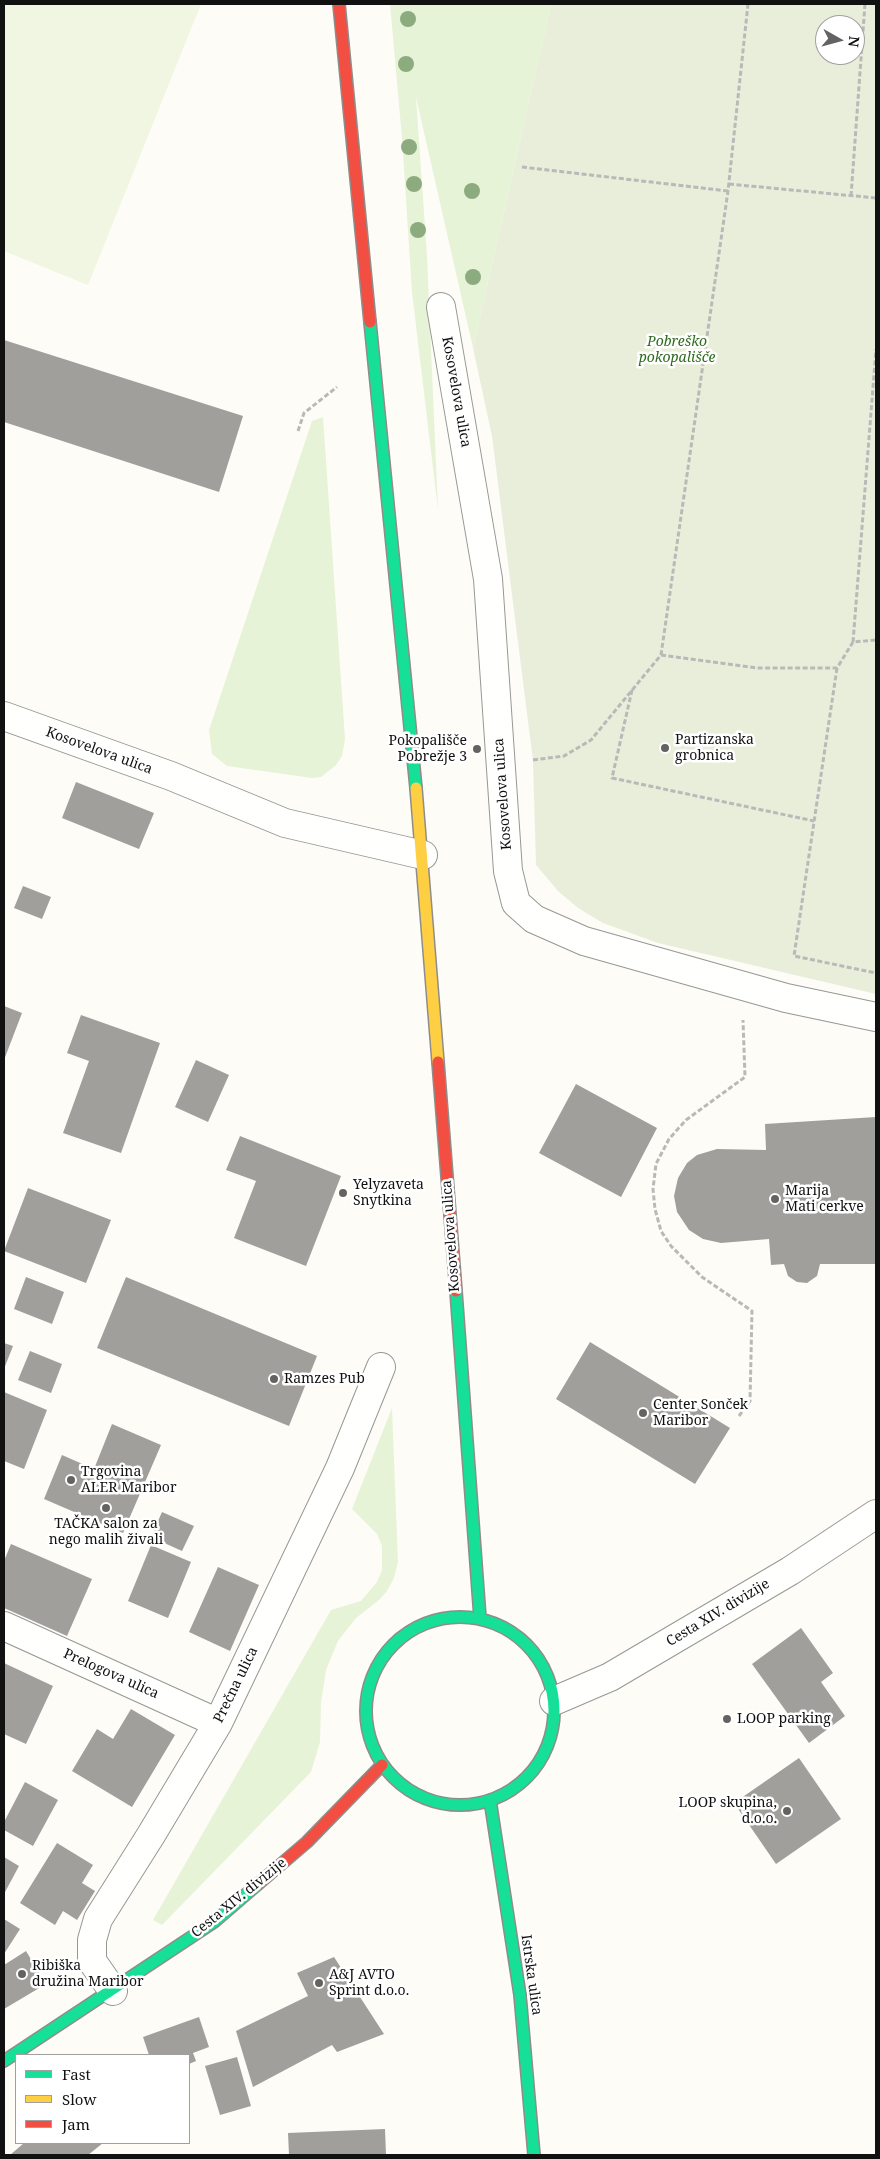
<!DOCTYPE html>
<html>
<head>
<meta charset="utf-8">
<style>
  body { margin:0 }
  #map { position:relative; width:880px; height:2159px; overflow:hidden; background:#fdfcf7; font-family:"Noto Serif",serif }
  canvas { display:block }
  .frame { position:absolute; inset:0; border:5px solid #111; pointer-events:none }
  .legend { position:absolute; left:15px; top:2054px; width:175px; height:90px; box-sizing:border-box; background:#fff; border:1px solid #a0a0a0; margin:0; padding:6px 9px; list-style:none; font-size:15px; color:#111 }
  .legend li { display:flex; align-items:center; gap:10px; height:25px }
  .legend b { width:25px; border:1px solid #a0a0a0 }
  .north { position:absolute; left:815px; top:15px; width:50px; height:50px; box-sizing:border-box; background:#fff; border:1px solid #a0a0a0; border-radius:50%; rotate:97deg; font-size:14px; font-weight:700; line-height:20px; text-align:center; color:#111 }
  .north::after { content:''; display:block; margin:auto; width:18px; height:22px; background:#646362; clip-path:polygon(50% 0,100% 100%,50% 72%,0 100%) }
</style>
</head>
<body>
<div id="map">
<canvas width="880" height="2159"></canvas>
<div class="frame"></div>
<ul class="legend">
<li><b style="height:6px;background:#16e098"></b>Fast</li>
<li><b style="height:6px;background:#ffcf43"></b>Slow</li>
<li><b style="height:6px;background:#f24e42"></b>Jam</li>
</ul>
<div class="north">N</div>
</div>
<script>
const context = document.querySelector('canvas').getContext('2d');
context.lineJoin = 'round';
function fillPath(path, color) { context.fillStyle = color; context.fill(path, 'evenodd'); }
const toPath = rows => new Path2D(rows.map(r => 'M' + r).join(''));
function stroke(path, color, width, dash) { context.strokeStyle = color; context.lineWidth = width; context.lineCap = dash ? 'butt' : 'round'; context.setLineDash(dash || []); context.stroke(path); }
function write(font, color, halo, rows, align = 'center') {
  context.font = font + ' "Noto Serif",serif'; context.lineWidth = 5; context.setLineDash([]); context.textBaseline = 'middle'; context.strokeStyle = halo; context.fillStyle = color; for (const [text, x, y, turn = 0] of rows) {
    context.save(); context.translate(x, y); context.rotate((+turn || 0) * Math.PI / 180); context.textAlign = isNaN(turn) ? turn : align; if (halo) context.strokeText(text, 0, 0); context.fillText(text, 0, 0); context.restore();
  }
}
fillPath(toPath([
  [390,4,551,4,473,348,416,97,427,256,438,510,412,292,402,138],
  [323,417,345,739,342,756,336,765,321,777,312,778,227,766,212,754,209,730,312,421],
  [392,1408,398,1562,394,1578,387,1591,379,1600,356,1618,338,1641,326,1670,321,1702,320,1742,311,1772,162,1925,153,1920,331,1610,361,1601,377,1582,382,1570,382,1546,377,1534,352,1509]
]), '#e7f3d7');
fillPath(toPath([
  [551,4,876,4,876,994,658,943,603,923,578,908,558,891,536,865,533,761,492,436,473,348],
  [825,25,855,25,855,55,825,55]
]), '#e9eedb');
fillPath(toPath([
  [4,4,201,4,88,285,4,251]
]), '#f0f6e1');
fillPath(toPath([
  [4,340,243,416,219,492,4,422],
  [76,782,154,813,139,849,62,818],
  [23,886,51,897,42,919,14,908],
  [4,1006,22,1013,4,1060],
  [81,1015,160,1043,121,1153,63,1133,89,1061,67,1053],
  [196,1060,229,1075,208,1122,175,1107],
  [576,1084,657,1128,621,1197,539,1153],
  [876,1117,876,1264,820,1264,817,1276,807,1283,797,1282,788,1276,784,1264,771,1265,769,1239,721,1243,703,1239,689,1230,677,1212,674,1196,678,1178,687,1163,697,1155,717,1149,766,1150,765,1124],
  [240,1136,341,1176,306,1266,234,1238,256,1181,226,1170],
  [28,1188,111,1220,86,1283,4,1251],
  [26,1277,64,1292,52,1324,14,1309],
  [126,1277,317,1356,289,1426,97,1348],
  [590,1342,730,1428,695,1484,556,1399],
  [4,1343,13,1346,4,1369],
  [30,1351,62,1364,51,1393,18,1380],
  [4,1392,47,1410,24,1469,4,1461],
  [112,1424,161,1445,123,1533,44,1499,62,1455,94,1469],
  [162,1512,194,1526,182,1551,151,1537],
  [11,1544,92,1579,67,1636,4,1608,4,1561],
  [151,1545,191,1562,168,1618,128,1601],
  [218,1567,259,1585,230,1651,189,1632],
  [801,1628,833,1673,821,1682,845,1716,809,1743,752,1664],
  [4,1663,53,1686,26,1744,4,1734],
  [131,1709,175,1735,132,1807,72,1771,97,1729,113,1739],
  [799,1758,841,1819,776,1864,734,1803],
  [25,1782,58,1800,33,1846,4,1830,4,1822],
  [57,1843,93,1865,82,1883,95,1891,77,1920,63,1911,55,1925,20,1903],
  [4,1857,19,1866,4,1894],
  [4,1919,20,1929,4,1954],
  [26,1951,46,1984,4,2009,4,1965],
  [334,1957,384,2034,337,2052,332,2045,253,2087,236,2031,308,1996,297,1973],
  [199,2017,209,2047,193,2053,196,2061,189,2064,189,2055,149,2055,143,2037],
  [237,2057,251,2106,220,2115,205,2066],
  [385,2129,386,2155,289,2155,288,2133],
  [24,2143,103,2143,88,2155,10,2155]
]), '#a19f9c');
const street = toPath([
  [441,307,488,579,508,871,516,903,534,919,584,941,786,998,876,1017],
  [4,716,171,776,285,823,423,855],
  [4,1626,218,1723],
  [554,1701,610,1677,790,1571,876,1514],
  [113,1991,92,1961,92,1940,98,1919,151,1835,218,1723,340,1468,381,1367]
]);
const fast = toPath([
  [370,322,416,788],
  [456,1291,480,1618],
  '366 1711a94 94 0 1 1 188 0a94 94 0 1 1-188 0Z',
  [490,1800,520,1995,534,2155],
  [4,2061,214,1922,258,1884]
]);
const slow = toPath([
  [416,788,438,1062]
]);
const jam = toPath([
  [339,4,370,322],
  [438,1062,456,1291],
  [258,1884,307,1842,382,1765]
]);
stroke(street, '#979795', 30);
stroke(fast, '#8e8d8b', 14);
stroke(slow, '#8e8d8b', 14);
stroke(jam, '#8e8d8b', 14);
stroke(toPath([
  [522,167,728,191],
  [729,184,876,198],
  [851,196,865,4],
  [298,431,304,413,337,387],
  [853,642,876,349],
  [661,655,757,668,837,668,853,642,876,640],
  [837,668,794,956,876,973],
  [632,690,612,778,814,821],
  [533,760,564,756,591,740,661,655,728,191,748,4],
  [739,1416,750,1401,752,1311,702,1277,671,1246,661,1231,655,1209,653,1189,656,1164,669,1139,686,1120,745,1077,743,1020]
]), '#b9b9b8', 3, [5, 2.5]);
stroke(street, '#fffffe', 28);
stroke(fast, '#16e098', 11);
stroke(slow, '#ffcf43', 11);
stroke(jam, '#f24e42', 11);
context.fillStyle = '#8cac80';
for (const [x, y] of [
  [408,19],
  [406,64],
  [409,147],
  [414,184],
  [472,191],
  [418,230],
  [473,277]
]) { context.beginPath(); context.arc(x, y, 8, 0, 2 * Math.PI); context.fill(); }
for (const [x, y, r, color] of [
  [665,748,5,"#646362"],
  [477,749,5,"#646362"],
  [343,1193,5,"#646362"],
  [775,1199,5,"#646362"],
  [274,1379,5,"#646362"],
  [643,1413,5,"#646362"],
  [71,1480,5,"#646362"],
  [106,1508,5,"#646362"],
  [727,1719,5,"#646362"],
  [787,1811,5,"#646362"],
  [22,1974,5,"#646362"],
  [319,1983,5,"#646362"]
]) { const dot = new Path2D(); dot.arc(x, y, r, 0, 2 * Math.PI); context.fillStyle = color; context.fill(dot); stroke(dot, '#fff', 2); }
write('italic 14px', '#2f6b1f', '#fff', [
  ["Pobreško",677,342],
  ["pokopališče",677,358]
]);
write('14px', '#111', '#fff', [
  ["Kosovelova ulica",456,392,80],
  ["Kosovelova ulica",99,751,20],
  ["Kosovelova ulica",503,794,-94],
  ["Kosovelova ulica",451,1236,-94],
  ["Cesta XIV. divizije",718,1613,-31],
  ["Prelogova ulica",111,1674,24],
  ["Prečna ulica",236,1685,-64],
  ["Cesta XIV. divizije",239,1898,-39],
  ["Istrska ulica",531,1975,82]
]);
write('14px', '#111', '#fff', [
  ["Partizanska",675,740],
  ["grobnica",675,756],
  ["Pokopališče",467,741,"right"],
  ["Pobrežje 3",467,757,"right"],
  ["Yelyzaveta",353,1185],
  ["Snytkina",353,1201],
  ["Marija",785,1191],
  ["Mati cerkve",785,1207],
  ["Ramzes Pub",284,1379],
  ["Center Sonček",653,1405],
  ["Maribor",653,1421],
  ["Trgovina",81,1472],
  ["ALER Maribor",81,1488],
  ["TAČKA salon za",106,1524,"center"],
  ["nego malih živali",106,1540,"center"],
  ["LOOP parking",737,1719],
  ["LOOP skupina,",777,1803,"right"],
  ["d.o.o.",777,1819,"right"],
  ["Ribiška",32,1966],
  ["družina Maribor",32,1982],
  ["A&J AVTO",329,1975],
  ["Sprint d.o.o.",329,1991]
], 'left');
</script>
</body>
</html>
